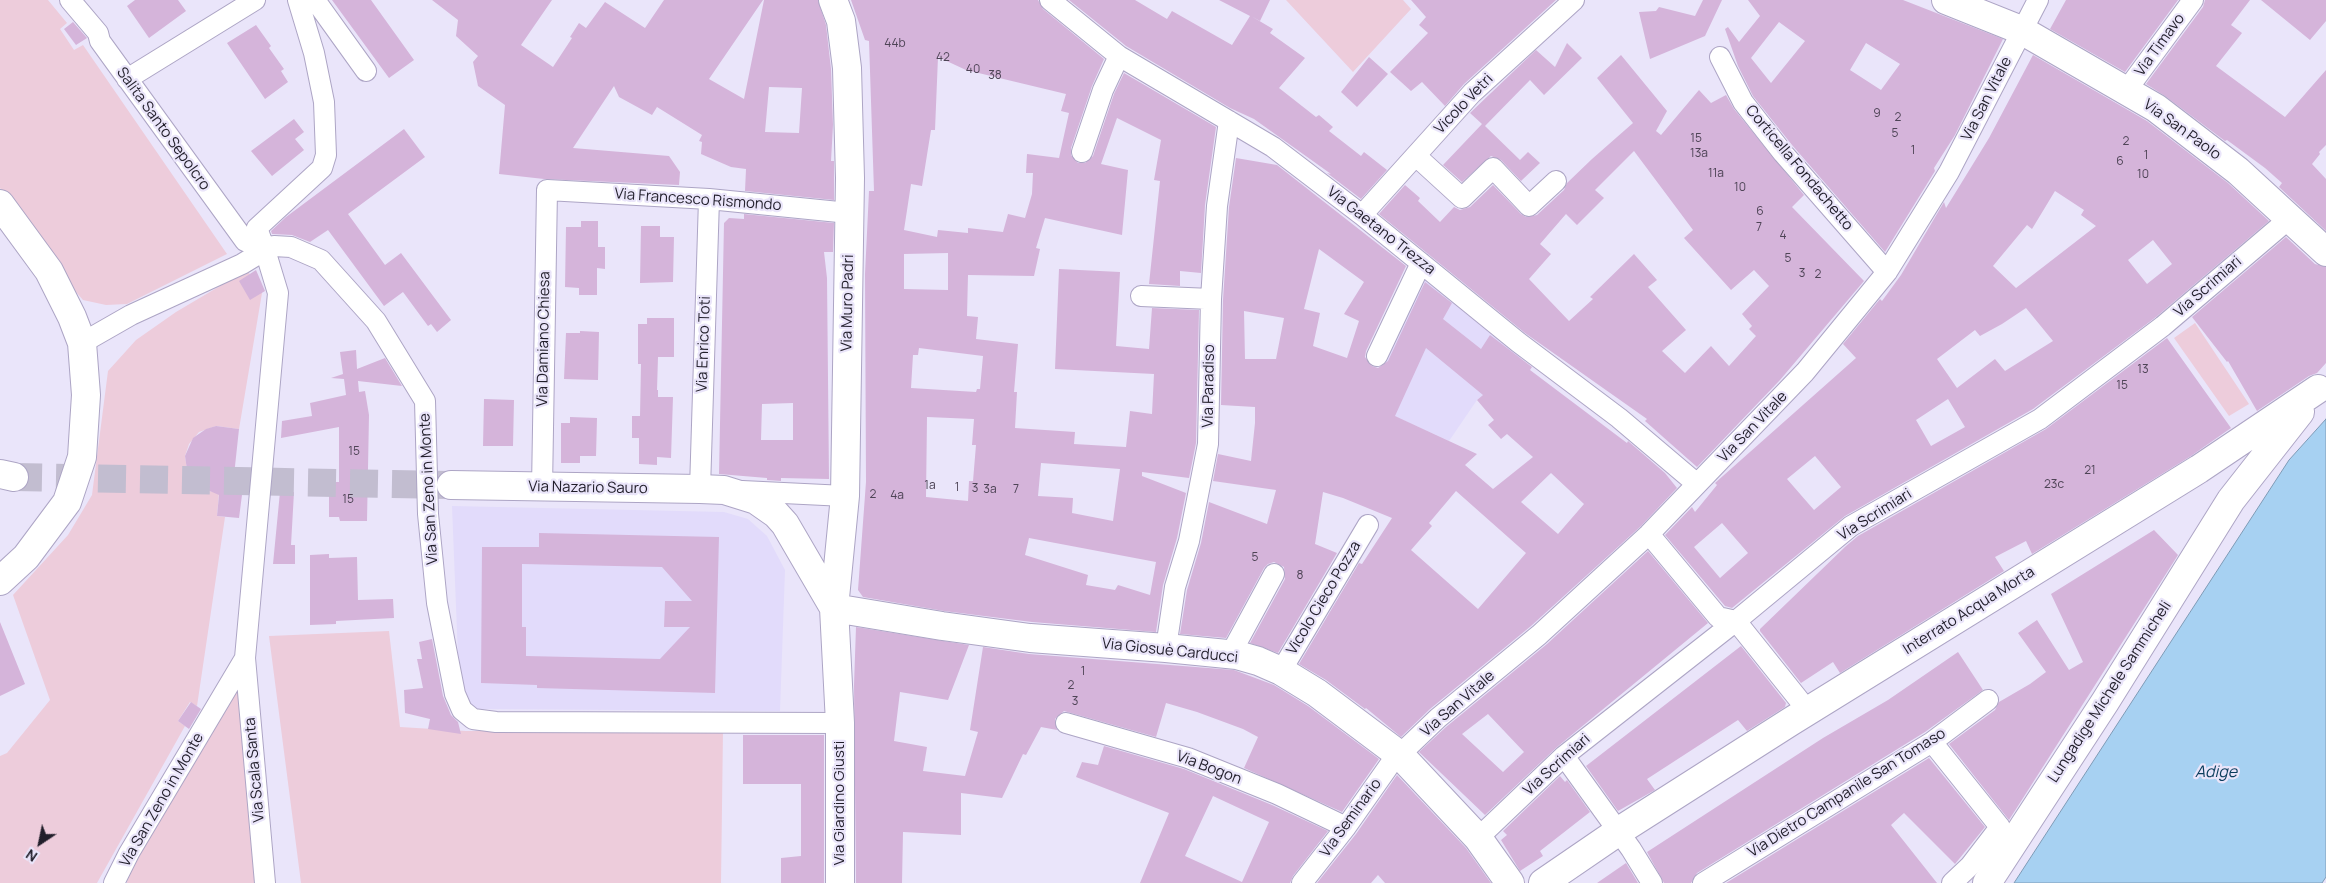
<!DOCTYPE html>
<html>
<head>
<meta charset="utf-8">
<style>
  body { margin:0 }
  #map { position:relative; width:2326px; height:883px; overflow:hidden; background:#eae5fa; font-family:Manrope,sans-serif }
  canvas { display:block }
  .north { position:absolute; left:15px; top:818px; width:50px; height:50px; -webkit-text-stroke:4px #eae5fa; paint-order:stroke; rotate:214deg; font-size:14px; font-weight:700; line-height:20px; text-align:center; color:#211e2a }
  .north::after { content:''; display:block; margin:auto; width:18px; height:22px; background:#211e2a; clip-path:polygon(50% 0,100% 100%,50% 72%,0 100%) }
</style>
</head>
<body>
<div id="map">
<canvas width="2326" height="883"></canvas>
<div class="north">N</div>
</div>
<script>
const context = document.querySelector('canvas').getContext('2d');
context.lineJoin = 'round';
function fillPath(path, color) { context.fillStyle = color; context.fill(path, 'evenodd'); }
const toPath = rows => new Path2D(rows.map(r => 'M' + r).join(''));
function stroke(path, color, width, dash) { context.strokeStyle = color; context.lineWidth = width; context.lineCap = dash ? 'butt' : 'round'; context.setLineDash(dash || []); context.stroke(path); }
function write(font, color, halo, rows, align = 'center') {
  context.font = font + ' Manrope,sans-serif'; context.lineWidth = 4.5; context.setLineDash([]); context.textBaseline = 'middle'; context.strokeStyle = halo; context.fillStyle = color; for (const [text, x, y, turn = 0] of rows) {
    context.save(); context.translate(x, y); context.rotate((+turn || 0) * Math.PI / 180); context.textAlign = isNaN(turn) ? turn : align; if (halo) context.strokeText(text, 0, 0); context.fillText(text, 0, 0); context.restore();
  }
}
fillPath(toPath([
  [1424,277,1521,357,1499,382,1477,400,1449,441,1370,405,1391,347],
  [452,506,724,512,748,519,767,536,785,570,780,711,477,709,462,696,459,682]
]), '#e2dbfb');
fillPath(toPath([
  [0,0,48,0,67,23,60,29,74,50,83,45,227,254,127,304,106,305,83,300,60,274,0,188],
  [1286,0,1403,0,1411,9,1353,72],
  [247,270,262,293,239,429,216,426,199,432,189,444,185,456,187,470,195,483,204,490,219,493,217,516,225,517,197,706,190,702,178,721,185,726,97,883,0,883,0,756,7,753,50,700,13,595,68,535,92,495,108,371,136,340,176,312],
  [2195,323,2249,404,2229,416,2174,338],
  [389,631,400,727,466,731,723,730,721,883,301,883,269,636],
  [238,687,256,883,127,883,128,871]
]), '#edccdb');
const water = toPath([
  [2326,419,2326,877,2322,883,2014,883,2289,460,2326,419]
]);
fillPath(water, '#a7d1f2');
stroke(water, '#7f9bb6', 1);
fillPath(toPath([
  [135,0,178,0,186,11,149,38,127,6],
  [332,0,371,0,414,60,389,78],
  [432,0,552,0,521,45,553,67,572,38,570,37,579,23,586,28,605,2,645,28,664,0,763,0,709,79,744,99,764,0,818,0,826,25,831,69,833,125,831,161,834,161,834,200,745,191,746,169,731,167,701,154,702,142,699,141,702,135,657,107,652,115,619,97,614,86,573,148,669,156,680,172,679,185,544,179,499,174,505,105,478,86,473,62,478,56,456,36,458,20],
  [769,87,802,88,799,133,765,132],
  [851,0,1038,0,1043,9,1104,59,1092,86,1071,148,1071,155,1078,163,1085,163,1093,156,1114,94,1124,73,1216,127,1205,205,1201,273,1180,271,1180,286,1149,284,1160,181,1154,180,1161,140,1117,118,1101,164,1128,170,1122,235,1045,218,1036,248,1040,249,1034,276,968,275,967,316,978,317,976,339,1018,344,1014,392,1017,392,1015,428,1075,432,1074,444,1126,447,1130,411,1152,414,1154,374,1055,369,1059,269,1120,272,1116,346,1149,349,1152,308,1199,310,1196,443,1189,478,1142,472,1142,476,1186,493,1177,538,1163,585,1156,632,1032,622,944,611,863,597,858,590,866,482,865,274,869,191,874,191,869,41,865,40],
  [938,57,966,70,1066,94,1061,111,1069,113,1059,158,1027,154,1026,173,1033,173,1032,194,1025,218,1008,214,1003,232,968,228,968,233,938,230,937,237,904,230,911,184,922,186,931,130,935,130],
  [948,253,948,290,904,289,904,254],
  [919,348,983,356,980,389,977,389,976,392,911,388,913,355,918,355],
  [927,417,974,419,972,445,976,445,973,481,969,481,968,501,926,497],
  [1041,463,1120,469,1113,521,1072,513,1073,498,1038,496],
  [1029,538,1156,562,1150,595,1118,585,1115,590,1086,585,1088,575,1025,555],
  [1069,0,1135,0,1167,19,1172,11,1232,45,1250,16,1219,0,1270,0,1260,21,1251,16,1273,29,1270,33,1305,58,1279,88,1316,117,1319,115,1333,127,1329,131,1361,156,1364,152,1387,170,1361,199,1327,173,1331,174,1254,119,1230,108,1126,46],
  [1411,0,1556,0,1464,84,1445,106,1422,82,1411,91,1390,72,1428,33,1419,25,1426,17],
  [1703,0,1722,0,1705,36,1650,59,1639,12,1656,11,1659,7,1695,16],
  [1748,0,1903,0,2003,39,1955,135,1934,168,1935,171,1885,252,1792,145,1753,96,1738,66,1725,29,1728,27,1739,42,1760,16],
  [1779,22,1805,41,1771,83,1751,58],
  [1866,43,1900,64,1881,90,1850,70],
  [2066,0,2178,0,2125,72,2050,29],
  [2205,0,2250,0,2231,25,2242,33,2216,66,2285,117,2326,70,2326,145,2319,152,2320,154,2312,164,2326,179,2326,231,2279,187,2282,183,2265,168,2227,140,2225,141,2165,96,2146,84,2203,7],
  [2261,0,2326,0,2326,21,2310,40],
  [73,22,87,38,76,45,64,29],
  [256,25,271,46,269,48,284,69,281,71,288,82,265,99,227,43],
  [1567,43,1582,58,1544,95,1530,80,1485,126,1520,160,1528,152,1540,163,1521,181,1501,160,1491,156,1462,182,1443,165,1482,124,1470,113,1536,50,1555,67],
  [1621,55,1667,111,1656,131,1661,135,1699,90,1711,103,1726,95,1734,109,1804,195,1792,207,1864,281,1780,380,1697,467,1645,421,1647,419,1525,333,1379,214,1405,185,1420,198,1418,201,1440,222,1454,207,1460,210,1470,207,1493,185,1521,214,1526,217,1537,215,1564,190,1567,183,1592,159,1633,123,1597,78],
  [1634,151,1693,230,1684,238,1731,290,1754,270,1769,286,1742,314,1752,326,1749,329,1756,336,1729,366,1711,346,1685,373,1662,351,1686,330,1648,287,1657,280,1634,254,1590,297,1593,299,1569,321,1529,279,1551,254,1540,244,1566,214,1577,225,1604,198,1595,190],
  [2033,55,2147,121,2228,183,2269,221,2156,317,2033,409,1845,516,1743,599,1732,608,1725,606,1665,535,1692,507,1695,512,1717,485,1715,483,1856,358,1843,344,1880,299,1882,301,1901,275,1944,202,1946,208,1989,138],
  [2055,191,2084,210,2081,215,2096,226,2016,288,1993,266,2027,225,2032,229],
  [2153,240,2172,264,2147,284,2128,260],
  [2026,308,2053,341,2005,371,1995,359,1957,388,1937,359,1975,330,1980,336,2002,324],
  [1948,399,1965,427,1931,446,1916,420],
  [1815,456,1841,487,1814,510,1787,479],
  [1722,523,1748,553,1720,578,1694,547],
  [1369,57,1388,74,1357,107,1341,92],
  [294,119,304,132,295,139,304,150,272,176,251,151],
  [404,129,425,157,348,214,385,265,401,253,451,320,437,332,431,324,428,326,403,292,384,306,328,230,310,242,292,235,272,234,271,231,286,217],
  [1236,158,1277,165,1406,266,1366,351,1365,357,1372,366,1378,368,1388,361,1425,282,1452,303,1443,319,1481,349,1490,335,1532,367,1530,370,1627,443,1628,441,1665,473,1677,488,1641,526,1531,626,1430,709,1401,737,1366,708,1365,709,1326,680,1299,664,1359,563,1362,564,1392,518,1343,498,1323,492,1315,544,1337,553,1278,653,1250,643,1285,579,1284,567,1274,562,1268,564,1264,568,1226,638,1180,634,1187,590,1201,543,1209,502,1267,524,1276,490,1213,481,1218,454,1251,461,1255,423,1255,407,1221,405,1223,300,1229,207],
  [1319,249,1364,282,1344,314,1359,321,1347,358,1313,346,1320,313,1304,309],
  [1244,311,1284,318,1276,359,1245,359],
  [1426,348,1483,395,1477,400,1494,420,1488,425,1501,439,1507,434,1533,457,1493,489,1465,465,1477,454,1395,416],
  [1551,473,1584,504,1558,534,1521,502],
  [1456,491,1526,553,1478,609,1411,550,1432,526,1429,523],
  [744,214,834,223,833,252,824,252,827,278,829,479,781,478,781,481,767,480,767,478,719,474,724,223,729,218,744,219],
  [793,403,793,440,761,440,762,404],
  [581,221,598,221,598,247,605,247,605,269,597,268,597,295,579,295,579,288,565,287,566,227,581,227],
  [641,226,660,226,660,237,674,237,673,282,640,283],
  [2286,237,2315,264,2326,267,2326,363,2317,373,2309,376,2257,411,2228,361,2227,362,2192,317],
  [256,270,265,291,250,300,239,281],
  [647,318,674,318,674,357,658,357,657,390,658,390,658,397,673,397,671,458,657,457,657,465,639,464,639,438,632,438,632,416,640,416,641,364,638,364,638,324,647,324],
  [580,331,599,332,598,380,564,379,566,333,580,333],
  [2167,338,2231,428,2191,456,2032,554,2026,541,1995,557,2004,571,1840,673,1833,662,1801,683,1760,631,1760,629,1846,546,1858,536,2046,429],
  [356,350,357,369,385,358,402,386,358,381,359,392,365,391,369,415,367,521,340,521,339,517,329,517,329,482,339,482,339,427,281,438,282,421,312,416,310,403,346,395,344,379,331,378,343,374,340,352],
  [484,399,514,400,513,446,483,446],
  [570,417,597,418,596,456,580,456,580,463,561,463,561,423,570,423],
  [216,426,239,429,232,494,242,495,239,518,217,516,219,495,198,486,187,470,185,456,193,438,206,429],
  [280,492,294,492,291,545,295,545,295,564,273,564],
  [2154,530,2178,555,2009,820,1949,744,1995,710,1999,702,2030,684,2046,672,2018,633,2037,620,2069,670,2083,662,2051,594],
  [539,533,719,537,715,693,537,688,537,685,481,683,482,547,539,547],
  [522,564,662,567,692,601,665,601,664,627,690,627,660,659,526,656,526,627,522,627],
  [1648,551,1708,623,1557,747,1485,815,1419,752,1446,727,1547,644],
  [1488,714,1524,752,1503,772,1462,734],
  [329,554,329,558,357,557,358,600,393,599,394,618,336,621,336,624,310,625,310,555],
  [0,622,25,684,0,696],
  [856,627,969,645,948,700,900,692,894,741,927,747,923,771,965,776,978,732,970,730,983,647,1029,654,1234,670,1274,685,1308,706,1379,759,1342,812,1244,768,1258,737,1243,729,1197,712,1166,703,1156,737,1064,711,1055,719,1057,730,1041,727,1026,755,1023,754,1002,798,961,793,961,835,903,832,902,883,856,883,854,685],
  [432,639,443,696,451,715,458,722,461,734,428,729,430,719,405,713,404,690,423,688,417,659,422,659,419,642],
  [1741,646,1786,703,1785,707,1747,731,1738,720,1647,779,1655,790,1618,811,1586,766],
  [1958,652,1983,690,1925,732,1697,873,1691,883,1664,883,1647,852,1823,738,1888,700],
  [191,702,201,709,189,729,178,721],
  [743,735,824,735,824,883,781,883,781,858,801,856,801,784,743,784],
  [1104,746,1184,769,1272,805,1328,831,1293,876,1290,883,1140,883,1169,813,1076,777,1082,762,1098,765],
  [1213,796,1269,822,1242,882,1185,856],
  [1929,758,1985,827,1955,864,1904,813,1891,825,1937,883,1726,883],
  [1397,775,1466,848,1491,883,1385,883,1378,875,1371,883,1317,883,1356,834],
  [1560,776,1565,782,1567,780,1590,812,1540,851,1543,856,1520,871,1501,840,1507,835,1503,831],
  [1626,863,1638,883,1597,883]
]), '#d5b4da');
stroke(toPath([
  [14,477,451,485]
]), '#c2bdd0', 28, [28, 14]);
const street = toPath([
  [70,0,98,33,100,41,245,241,265,250],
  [315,0,366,71],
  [1050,0,1119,56,1273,147,1362,215,1518,342,1619,418,1697,484],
  [1720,57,1743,102,1783,153,1887,272],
  [127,79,255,0],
  [2126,91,2193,0],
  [1082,152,1103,90,1119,56],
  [1416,156,1462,198,1493,168,1529,206,1556,181],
  [1362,215,1472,93,1574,0],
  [265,250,257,228,322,168,326,155,324,102,314,53,298,0],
  [1141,296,1211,299],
  [82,343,131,315,242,264,265,250],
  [1377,356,1421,263],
  [542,488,547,190,709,199,849,213],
  [700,489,709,199],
  [742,491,845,496],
  [1649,534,1718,617,1736,621],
  [1736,621,1808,711],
  [1166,648,1175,587,1189,541,1208,444,1211,299,1217,206,1229,121],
  [1230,655,1274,574],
  [245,658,265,883],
  [1281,671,1368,525],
  [1066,723,1188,758,1277,794,1346,827],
  [1932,742,2000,827,1970,866,1952,883],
  [1564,756,1631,849,1652,883],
  [1478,838,1564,756,1736,621,1851,526,2040,419,2163,326,2290,218],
  [114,883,129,853,245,658,278,293,265,250,274,246,291,247,321,260,376,321,425,401,428,514,437,603,455,694,462,710,473,719,496,722,840,723],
  [1302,883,1346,827,1391,763,1438,718,1539,635,1649,534,1805,372,1887,272,1949,172,2038,0],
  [1703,883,1932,742,1988,700]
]);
const secondary = toPath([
  [833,0,841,21,847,68,850,178,845,496,834,608,840,723,840,883],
  [1946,0,2021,30,2156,108,2238,171,2326,252],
  [0,204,49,271,72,317,82,343,86,395,82,457,67,502,26,557,0,581],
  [0,474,14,477],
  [451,485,700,489,724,490,756,500,776,514,785,524,834,608],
  [834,608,942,626,1030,638,1166,648,1237,655,1258,661,1281,671,1317,693,1401,756,1478,838,1510,883],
  [1543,883,1619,831,1790,722,2199,469,2318,389],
  [1987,883,2105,702,2231,500,2300,412]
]);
stroke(street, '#ada5c5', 22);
stroke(secondary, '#ada5c5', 30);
stroke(street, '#fff', 20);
stroke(secondary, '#fff', 28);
write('12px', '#4e4456', null, [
  ["44b",895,44],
  ["42",943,58],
  ["40",973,70],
  ["38",995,76],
  ["9",1877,114],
  ["2",1898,118],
  ["5",1895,134],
  ["15",1696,139],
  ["2",2126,142],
  ["1",1913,151],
  ["13a",1699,154],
  ["1",2146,156],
  ["6",2120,162],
  ["11a",1716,174],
  ["10",2143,175],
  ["10",1740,188],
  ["6",1760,212],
  ["7",1759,228],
  ["4",1783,236],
  ["5",1788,259],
  ["3",1802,274],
  ["2",1818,275],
  ["13",2143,370],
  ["15",2122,386],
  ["15",354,452],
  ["21",2090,471],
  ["23c",2054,485],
  ["1a",930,486],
  ["1",957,488],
  ["3",975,489],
  ["3a",990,490],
  ["7",1016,490],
  ["2",873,495],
  ["4a",897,496],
  ["15",348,500],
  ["5",1255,558],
  ["8",1300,576],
  ["1",1083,672],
  ["2",1071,686],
  ["3",1075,702]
]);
write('15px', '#211e2a', '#eae5fa', [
  ["Via Timavo",2160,45,-54],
  ["Via San Vitale",1987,99,-63],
  ["Vicolo Vetri",1464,104,-46],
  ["Salita Santo Sepolcro",163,129,54],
  ["Via San Paolo",2182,130,36],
  ["Corticella Fondachetto",1799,168,50],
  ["Via Francesco Rismondo",698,200,4],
  ["Via Gaetano Trezza",1381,231,38],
  ["Via Scrimiari",2208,287,-41],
  ["Via Muro Padri",848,303,-89],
  ["Via Damiano Chiesa",544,339,-89],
  ["Via Enrico Toti",704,344,-88],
  ["Via Paradiso",1209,386,-89],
  ["Via San Vitale",1753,427,-46],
  ["Via Nazario Sauro",588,488,1],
  ["Via San Zeno in Monte",429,489,-93],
  ["Via Scrimiari",1875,515,-32],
  ["Vicolo Cieco Pozza",1324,598,-59],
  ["Interrato Acqua Morta",1969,611,-32],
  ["Via Giosuè Carducci",1170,651,6],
  ["Lungadige Michele Sammicheli",2110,692,-57],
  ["Via San Vitale",1458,704,-41],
  ["Via Scrimiari",1557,765,-42],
  ["Via Bogon",1209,768,21],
  ["Via Scala Santa",255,770,-95],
  ["Via Dietro Campanile San Tomaso",1847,793,-32],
  ["Via San Zeno in Monte",162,800,-60],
  ["Via Giardino Giusti",840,803,-90],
  ["Via Seminario",1351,818,-54]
]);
write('italic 16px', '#0a3c5c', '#eae5fa', [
  ["Adige",2216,773]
]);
</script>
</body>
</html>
